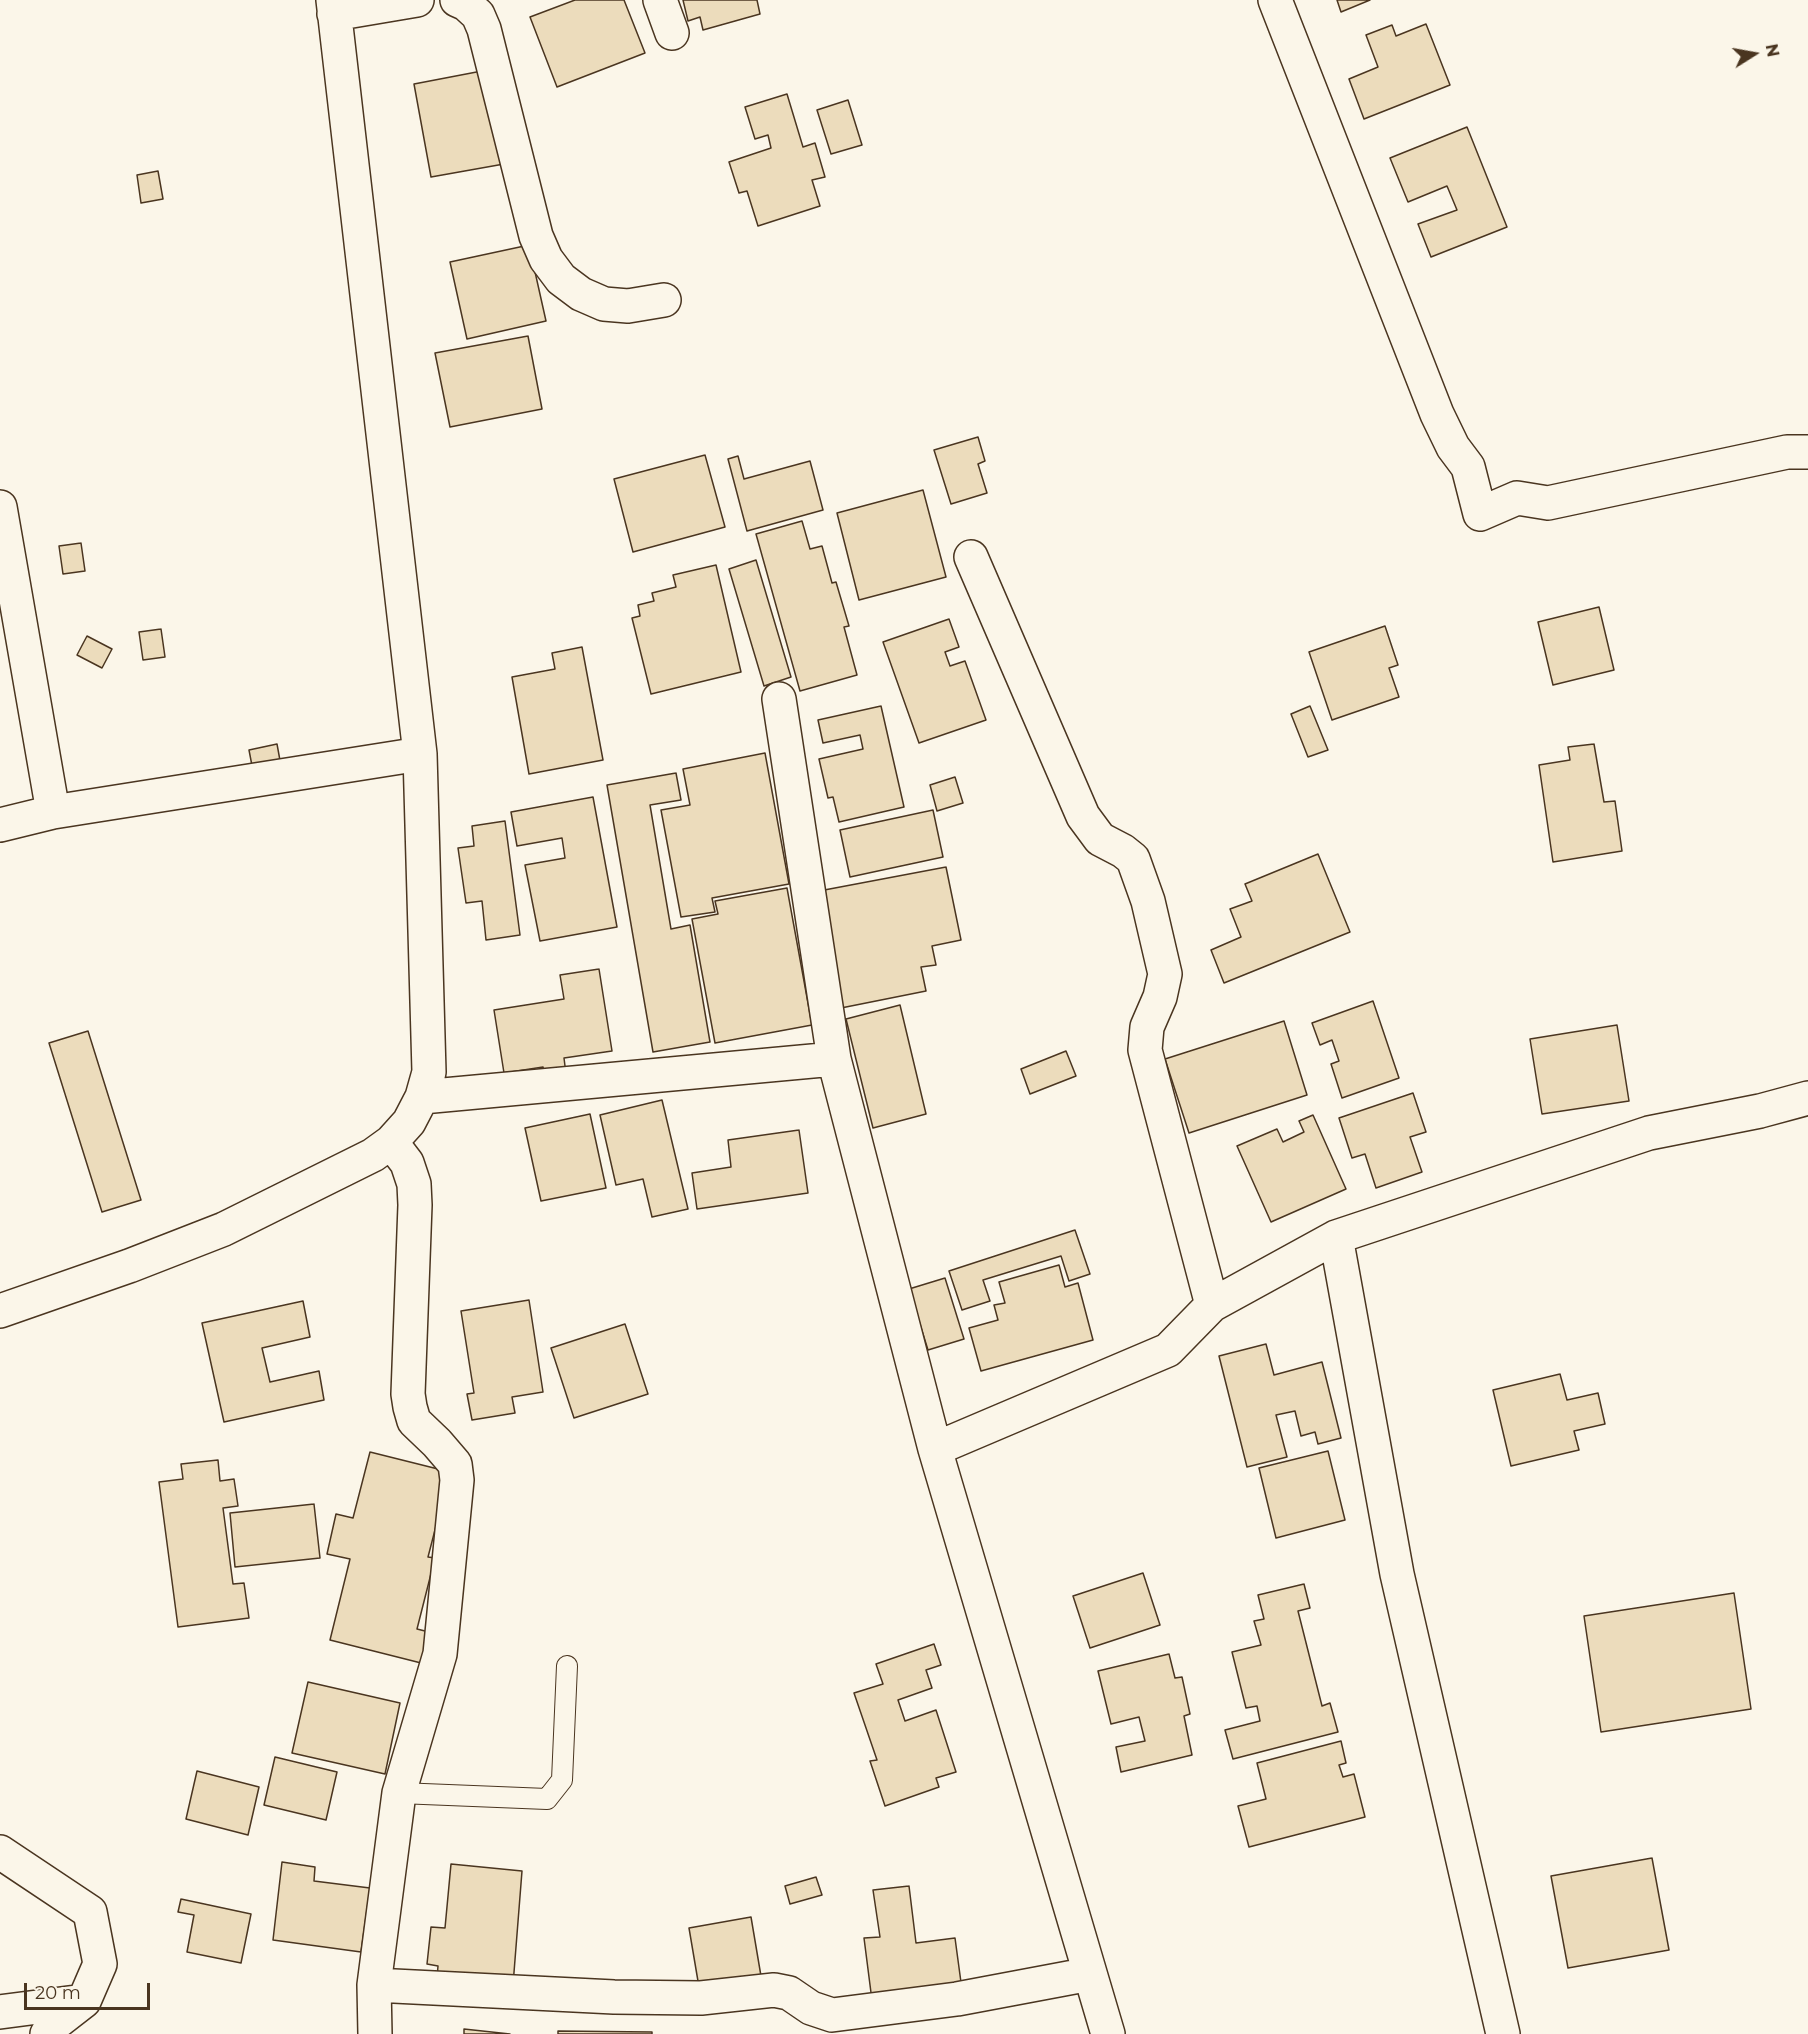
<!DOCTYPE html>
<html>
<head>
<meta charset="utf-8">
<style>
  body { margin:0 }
  #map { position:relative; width:1808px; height:2034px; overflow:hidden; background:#fbf6e9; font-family:Montserrat,sans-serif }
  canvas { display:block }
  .north { position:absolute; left:1724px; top:24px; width:60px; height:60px; -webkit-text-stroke:4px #fbf6e9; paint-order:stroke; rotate:79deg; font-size:16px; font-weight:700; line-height:24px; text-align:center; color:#4a3520 }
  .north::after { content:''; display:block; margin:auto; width:21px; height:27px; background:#4a3520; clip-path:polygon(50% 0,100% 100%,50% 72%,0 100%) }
  .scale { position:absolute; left:24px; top:1983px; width:126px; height:27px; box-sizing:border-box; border:3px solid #4a3520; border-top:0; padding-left:8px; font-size:18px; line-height:21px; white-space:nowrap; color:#4a3520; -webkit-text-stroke:4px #fbf6e9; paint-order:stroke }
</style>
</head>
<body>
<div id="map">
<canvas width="1808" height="2034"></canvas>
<div class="north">N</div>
<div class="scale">20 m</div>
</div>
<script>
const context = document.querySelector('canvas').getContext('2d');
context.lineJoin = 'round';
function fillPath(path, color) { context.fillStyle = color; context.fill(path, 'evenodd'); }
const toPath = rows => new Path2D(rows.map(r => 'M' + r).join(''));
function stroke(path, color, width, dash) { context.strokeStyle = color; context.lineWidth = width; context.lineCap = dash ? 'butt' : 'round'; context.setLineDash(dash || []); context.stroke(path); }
const building = toPath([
  [575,0,624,0,645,53,557,87,530,17,575,0],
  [683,0,757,0,760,14,703,30,700,17,688,21,683,0],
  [1337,0,1370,0,1341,12,1337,0],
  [1426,24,1450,85,1364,119,1349,79,1378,67,1366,35,1392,25,1396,36,1426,24],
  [487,70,504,164,431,177,414,84,487,70],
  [787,94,803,147,815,143,825,177,812,180,820,206,758,226,747,191,739,193,729,162,771,148,768,135,755,139,745,107,787,94],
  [848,100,862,145,831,154,817,110,848,100],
  [1467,127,1507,227,1431,257,1418,224,1457,210,1447,186,1408,202,1390,158,1467,127],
  [158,171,163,199,141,203,137,175,158,171],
  [529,245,546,321,467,339,450,262,529,245],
  [528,336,542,409,450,427,435,353,528,336],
  [978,437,985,461,978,464,987,493,951,504,934,450,978,437],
  [705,455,725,527,633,552,614,479,705,455],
  [738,456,744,479,810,461,823,510,747,531,728,459,738,456],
  [923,490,946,577,859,600,837,513,923,490],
  [802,521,810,549,822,546,832,583,836,582,849,626,844,627,857,675,800,691,756,534,802,521],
  [81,543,85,571,63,574,59,546,81,543],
  [756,560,791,677,764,686,729,569,756,560],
  [716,565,741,672,651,694,632,618,640,616,638,605,654,601,652,593,676,587,673,575,716,565],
  [1599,607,1614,670,1553,685,1538,622,1599,607],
  [949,619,959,647,945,652,950,666,965,661,986,720,919,743,883,642,949,619],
  [1385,626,1398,665,1389,668,1399,697,1332,720,1309,652,1385,626],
  [161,629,165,657,143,660,139,632,161,629],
  [87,636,112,649,102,668,77,655,87,636],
  [582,647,603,760,529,774,512,677,555,669,552,653,582,647],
  [881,706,904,807,839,822,833,797,828,798,819,759,863,749,860,735,823,743,818,720,881,706],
  [1310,706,1328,750,1308,757,1291,714,1310,706],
  [277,744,281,766,253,771,249,750,277,744],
  [1594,744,1604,802,1615,801,1622,851,1553,862,1539,765,1570,760,1568,747,1594,744],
  [765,753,789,884,712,898,715,912,681,917,661,810,690,805,683,769,765,753],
  [676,773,681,800,650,805,671,929,690,925,710,1042,653,1052,607,785,676,773],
  [955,777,963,803,937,811,930,785,955,777],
  [593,797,617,927,540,941,525,865,565,858,562,838,517,846,511,812,593,797],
  [933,810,943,857,850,877,840,830,933,810],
  [505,821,520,935,486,940,482,901,466,903,458,848,474,846,472,826,505,821],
  [1318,854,1350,932,1224,983,1211,950,1241,937,1230,909,1252,901,1245,884,1318,854],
  [946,867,961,940,932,946,936,965,921,967,926,991,841,1008,819,891,946,867],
  [787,888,812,1025,715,1043,692,919,718,914,715,901,787,888],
  [599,969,612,1051,564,1058,566,1074,545,1077,543,1067,504,1073,494,1010,564,999,560,975,599,969],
  [1373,1001,1399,1078,1342,1098,1331,1064,1339,1061,1332,1040,1320,1045,1312,1023,1373,1001],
  [900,1005,926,1114,873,1128,846,1019,900,1005],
  [1284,1021,1307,1095,1189,1133,1165,1059,1284,1021],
  [1617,1025,1629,1101,1542,1114,1530,1039,1617,1025],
  [88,1031,141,1200,102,1212,49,1043,88,1031],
  [1066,1051,1076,1076,1030,1094,1021,1069,1066,1051],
  [1413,1093,1426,1132,1410,1137,1422,1172,1376,1188,1365,1154,1352,1158,1339,1118,1413,1093],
  [662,1100,688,1209,652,1217,643,1179,616,1185,600,1115,662,1100],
  [590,1114,606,1188,541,1201,525,1128,590,1114],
  [1313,1115,1346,1189,1271,1222,1237,1146,1277,1129,1283,1142,1304,1132,1299,1121,1313,1115],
  [799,1130,808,1193,697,1209,692,1173,731,1167,728,1140,799,1130],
  [1075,1230,1090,1274,1069,1281,1061,1256,983,1280,990,1301,962,1310,949,1271,1075,1230],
  [1059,1265,1065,1287,1078,1283,1093,1340,981,1371,969,1328,998,1320,994,1305,1005,1303,999,1282,1059,1265],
  [945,1278,964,1339,928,1350,909,1289,945,1278],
  [529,1300,543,1392,512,1397,515,1413,472,1420,467,1394,474,1393,461,1311,529,1300],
  [303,1301,310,1337,262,1348,270,1382,319,1371,324,1400,224,1422,202,1323,303,1301],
  [625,1324,648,1394,574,1418,551,1348,625,1324],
  [1266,1344,1274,1375,1322,1362,1341,1438,1318,1444,1315,1432,1301,1436,1295,1411,1276,1415,1287,1457,1247,1467,1219,1356,1266,1344],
  [1560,1374,1567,1400,1598,1393,1605,1424,1574,1431,1579,1450,1511,1466,1493,1390,1560,1374],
  [1328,1451,1345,1520,1276,1538,1259,1468,1328,1451],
  [370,1452,450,1472,428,1557,435,1558,417,1629,437,1634,429,1665,330,1640,350,1559,327,1554,336,1514,353,1518,370,1452],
  [218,1460,220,1481,234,1479,238,1506,223,1508,233,1584,244,1583,249,1618,178,1627,159,1482,183,1479,181,1464,218,1460],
  [314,1504,320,1558,235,1567,230,1513,314,1504],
  [1143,1573,1160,1625,1090,1648,1073,1596,1143,1573],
  [1304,1584,1310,1608,1298,1611,1322,1706,1330,1703,1338,1732,1233,1759,1225,1730,1260,1721,1257,1706,1246,1708,1232,1652,1261,1645,1254,1621,1264,1619,1258,1595,1304,1584],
  [1734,1593,1751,1709,1601,1732,1584,1616,1734,1593],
  [934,1644,941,1665,926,1670,932,1688,898,1700,905,1721,936,1710,956,1772,936,1778,939,1787,885,1806,870,1761,877,1760,854,1693,883,1684,876,1664,934,1644],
  [1169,1654,1175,1678,1182,1677,1190,1714,1184,1716,1192,1755,1121,1772,1116,1747,1145,1741,1139,1717,1111,1724,1098,1671,1169,1654],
  [308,1682,400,1703,385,1774,292,1753,308,1682],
  [1341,1741,1346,1763,1339,1765,1343,1777,1354,1774,1365,1817,1249,1847,1238,1806,1266,1799,1257,1763,1341,1741],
  [275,1757,337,1772,326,1820,264,1805,275,1757],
  [197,1771,259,1787,248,1835,186,1819,197,1771],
  [1652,1858,1669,1950,1568,1968,1551,1876,1652,1858],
  [282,1862,315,1867,314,1881,370,1888,361,1952,273,1940,282,1862],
  [451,1864,522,1871,513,1985,437,1978,438,1966,427,1964,431,1927,445,1928,451,1864],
  [816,1877,822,1895,790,1904,785,1886,816,1877],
  [909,1886,916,1943,955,1938,965,2012,875,2024,864,1938,880,1937,873,1890,909,1886],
  [181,1899,251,1914,241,1963,187,1952,194,1915,178,1912,181,1899],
  [751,1917,762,1982,700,1993,689,1928,751,1917],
  [464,2029,510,2034,464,2034,464,2029],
  [558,2031,652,2032,652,2034,558,2034,558,2031]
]);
fillPath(building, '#ecdcbc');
stroke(building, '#4a3520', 1.5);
const service = toPath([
  [399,1793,547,1799,562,1780,567,1666]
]);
const minor = toPath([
  [457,0,466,4,478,15,484,29,536,236,546,259,561,279,581,294,604,304,628,306,664,300],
  [660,0,672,33],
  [1275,0,1437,414,1453,447,1468,467,1480,514,1517,498,1548,503,1787,452,1808,452],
  [334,14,417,0],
  [0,507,53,812],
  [971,557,1083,816,1100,839,1123,851,1133,859,1148,901,1165,974,1160,997,1147,1027,1145,1050,1212,1305],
  [779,699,834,1059],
  [0,825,53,812,420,754],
  [422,1097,834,1059,935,1449,1108,2034],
  [1336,1237,1397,1574,1503,2034],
  [0,1311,129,1266,224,1229,373,1155,391,1142,409,1122,422,1097,429,1072,420,754,333,0],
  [935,1449,1168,1350,1212,1305,1336,1237,1649,1133,1760,1111,1808,1098],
  [0,1852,90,1912,100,1964,84,2001,57,2022,47,2034],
  [374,1985,614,1997,701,1998,774,1990,789,1993,811,2008,832,2015,957,1999,1090,1974],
  [0,2012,84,2001],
  [375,2034,374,1985,399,1793,440,1654,457,1480,455,1464,437,1443,414,1421,410,1407,408,1394,415,1205,414,1184,407,1163,391,1142]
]);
stroke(service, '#4a3520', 22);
stroke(minor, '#4a3520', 36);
stroke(service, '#fbf6e9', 20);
stroke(minor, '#fbf6e9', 33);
</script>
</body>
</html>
